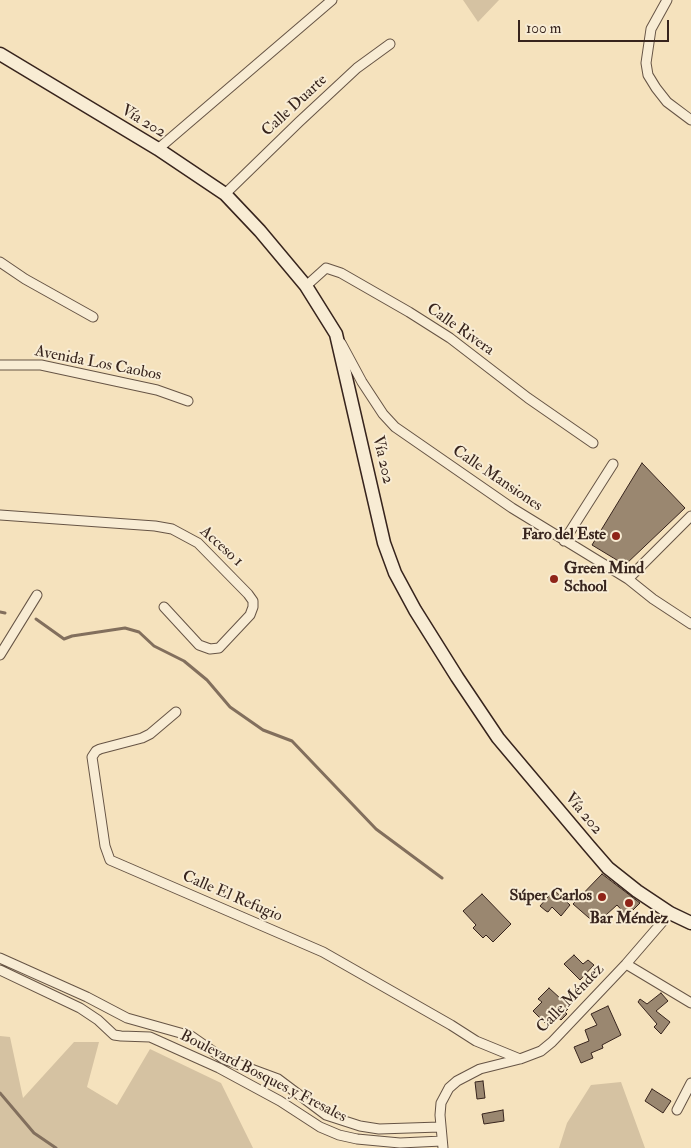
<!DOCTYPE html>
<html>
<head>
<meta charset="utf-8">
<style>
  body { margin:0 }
  #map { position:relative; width:691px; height:1148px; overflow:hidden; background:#f5e2bd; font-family:"IM FELL Double Pica",serif }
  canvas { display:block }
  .scale { position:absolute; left:518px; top:20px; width:151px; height:22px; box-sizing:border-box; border:2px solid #37241d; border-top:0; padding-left:6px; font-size:15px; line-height:18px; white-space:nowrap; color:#37241d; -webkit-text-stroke:4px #f8ecd4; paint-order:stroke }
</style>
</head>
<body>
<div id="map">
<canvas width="691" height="1148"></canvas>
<div class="scale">100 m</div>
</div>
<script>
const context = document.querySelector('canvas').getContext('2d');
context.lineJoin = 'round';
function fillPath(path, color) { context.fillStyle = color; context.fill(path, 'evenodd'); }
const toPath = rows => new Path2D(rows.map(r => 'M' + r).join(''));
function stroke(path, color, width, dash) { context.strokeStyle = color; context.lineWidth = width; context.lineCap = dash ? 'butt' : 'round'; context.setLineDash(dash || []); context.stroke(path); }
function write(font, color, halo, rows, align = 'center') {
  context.font = font + ' "IM FELL Double Pica",serif'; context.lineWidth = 4; context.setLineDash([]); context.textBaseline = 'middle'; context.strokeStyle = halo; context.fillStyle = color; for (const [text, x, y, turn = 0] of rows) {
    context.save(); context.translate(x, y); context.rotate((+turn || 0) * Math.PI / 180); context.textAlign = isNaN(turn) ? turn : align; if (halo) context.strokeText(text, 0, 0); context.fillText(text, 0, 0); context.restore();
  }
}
fillPath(toPath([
  [463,0,499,0,478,22],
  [0,1036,10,1037,23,1098,74,1042,99,1042,87,1087,117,1105,150,1049,221,1083,253,1148,0,1148],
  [621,1082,645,1148,559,1148,567,1123,591,1085]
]), '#d5c2a2');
stroke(toPath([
  [0,612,5,613],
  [36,619,64,639,72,636,125,628,139,632,154,646,184,661,207,680,230,707,263,730,292,741,376,829,442,878],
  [0,1093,34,1133,56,1148]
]), '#826f5d', 3);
const building = toPath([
  [642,463,685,508,625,565,592,545,642,463],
  [602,874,640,903,627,916,617,905,596,924,573,904,602,874],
  [554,890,570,905,561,916,552,907,548,912,546,911,540,906,554,890],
  [482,894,511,924,493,942,486,935,483,938,473,928,476,925,463,911,482,894],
  [574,955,583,964,588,960,594,965,580,980,564,964,574,955],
  [549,988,561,999,564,996,573,1004,565,1012,567,1014,561,1020,555,1015,546,1024,533,1011,542,1002,538,999,549,988],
  [661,993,668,1001,656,1011,670,1022,661,1034,654,1027,657,1024,638,1002,640,999,647,1004,661,993],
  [608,1006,621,1035,602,1045,603,1048,591,1053,593,1058,581,1063,574,1047,589,1041,585,1030,597,1025,591,1014,608,1006],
  [483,1081,485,1098,477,1099,475,1082,483,1081],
  [652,1089,671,1101,663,1113,645,1101,652,1089],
  [503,1110,504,1121,484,1124,482,1114,503,1110]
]);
fillPath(building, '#9a8770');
stroke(building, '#37241d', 1);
const minor = toPath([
  [667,0,651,29,646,63,648,75,656,88,667,102,691,120],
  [158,149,332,0],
  [225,194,299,122,357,68,390,44],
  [0,262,25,279,93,317],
  [306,286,326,268,341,273,409,312,450,338,528,398,593,443],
  [341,343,362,382,383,414,395,427,512,508,628,579,653,599,691,624],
  [0,365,41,365,157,390,188,401],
  [0,515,155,526,172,529,198,543,248,594,253,601,253,607,250,615,219,648,210,649,199,645,164,607],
  [564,541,613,464],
  [628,579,691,516],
  [0,655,37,595],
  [176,712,150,734,142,738,100,749,96,751,92,757,105,846,110,860,323,952,451,1025,476,1041,520,1059],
  [0,958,87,997,127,1018,191,1036,224,1059,278,1079,326,1115,360,1126,379,1129,440,1127],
  [626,964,691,1003],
  [0,970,80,1008,98,1020,114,1035,121,1036,150,1037,219,1068,280,1101,320,1127,339,1135,357,1139,400,1143,442,1141],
  [677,1110,691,1083],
  [443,1148,440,1115,441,1103,449,1088,457,1081,480,1069,520,1059,541,1051,552,1042,626,964,670,913]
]);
const secondary = toPath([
  [0,54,158,149,225,194,260,231,306,286,336,334,384,543,395,573,415,610,457,677,498,738,589,846,608,868,637,891,670,913,691,923]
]);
stroke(minor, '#665445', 11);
stroke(secondary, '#37241d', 15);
stroke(minor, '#f8ecd4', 9);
stroke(secondary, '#f8ecd4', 12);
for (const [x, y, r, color] of [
  [616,536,5,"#8f2418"],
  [554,579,5,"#8f2418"],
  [602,897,5,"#8f2418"],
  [629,903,5,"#8f2418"]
]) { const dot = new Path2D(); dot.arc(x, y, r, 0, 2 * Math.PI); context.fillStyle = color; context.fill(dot); stroke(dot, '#f8ecd4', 2); }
write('16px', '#37241d', '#f8ecd4', [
  ["Calle Duarte",295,106,-43],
  ["Vía 202",143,122,31],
  ["Calle Rivera",460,330,35],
  ["Avenida Los Caobos",98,364,11],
  ["Vía 202",382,460,77],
  ["Calle Mansiones",497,479,34],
  ["Acceso 1",221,547,42],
  ["Vía 202",583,814,50],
  ["Calle El Refugio",232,897,23],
  ["Calle Méndez",571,999,-46],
  ["Boulevard Bosques y Fresales",263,1077,27]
]);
write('bold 16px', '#37241d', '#f8ecd4', [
  ["Faro del Este",606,536],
  ["Green Mind",564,570,"left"],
  ["School",564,588,"left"],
  ["Súper Carlos",592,897],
  ["Bar Méndez",629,920,"center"]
], 'right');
</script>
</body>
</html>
